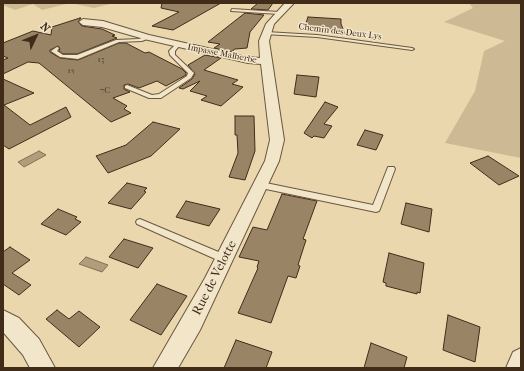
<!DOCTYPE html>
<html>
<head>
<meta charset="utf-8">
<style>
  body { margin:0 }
  #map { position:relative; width:524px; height:371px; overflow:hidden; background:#ead7ad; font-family:"IM FELL French Canon",serif }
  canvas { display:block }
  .frame { position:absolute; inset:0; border:4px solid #412c1a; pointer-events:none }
  .north { position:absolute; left:16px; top:16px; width:40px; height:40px; -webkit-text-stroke:3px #f1e5ca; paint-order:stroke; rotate:47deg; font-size:11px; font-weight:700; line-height:16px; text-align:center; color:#412c1a }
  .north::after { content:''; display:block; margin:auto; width:14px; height:18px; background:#412c1a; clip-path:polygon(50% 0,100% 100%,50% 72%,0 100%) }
</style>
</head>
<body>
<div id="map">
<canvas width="524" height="371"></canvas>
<div class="frame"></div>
<div class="north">N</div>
</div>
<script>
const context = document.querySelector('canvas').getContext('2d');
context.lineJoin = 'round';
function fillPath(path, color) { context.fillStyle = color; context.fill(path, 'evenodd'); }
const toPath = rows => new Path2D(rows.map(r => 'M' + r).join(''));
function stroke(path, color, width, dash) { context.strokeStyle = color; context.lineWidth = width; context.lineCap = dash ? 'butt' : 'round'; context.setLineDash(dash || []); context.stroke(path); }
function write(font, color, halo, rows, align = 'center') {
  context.font = font + ' "IM FELL French Canon",serif'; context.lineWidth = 3; context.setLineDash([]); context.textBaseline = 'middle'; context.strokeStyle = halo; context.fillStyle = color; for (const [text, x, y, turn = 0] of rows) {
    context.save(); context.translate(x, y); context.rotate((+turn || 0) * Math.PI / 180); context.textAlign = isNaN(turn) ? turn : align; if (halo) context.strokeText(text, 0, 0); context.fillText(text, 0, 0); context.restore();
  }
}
fillPath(toPath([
  [3,3,114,3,94,8,70,3,42,10,33,4,15,10,3,5],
  [469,3,521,3,521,158,445,143,475,91,484,51,505,41,444,22,473,8]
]), '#cdba94');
const water = toPath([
  [39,151,46,155,24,167,18,162,39,151],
  [86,257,108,265,102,272,79,264,86,257]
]);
fillPath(water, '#b19d7b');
stroke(water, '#847054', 1);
const building = toPath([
  [162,3,221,3,173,30,152,26,179,12,161,8,162,3],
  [258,3,273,3,268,10,251,9,258,3],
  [245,13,264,15,250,32,247,48,235,49,231,52,214,48,220,44,208,42,245,13],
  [308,17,341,19,341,24,345,34,304,29,308,17],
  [80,18,81,18,78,22,82,26,102,29,115,35,112,36,117,38,77,54,63,54,59,51,60,48,58,46,50,50,50,52,60,58,78,60,119,43,126,43,145,53,149,52,182,69,186,73,186,75,166,86,157,81,139,88,128,84,124,85,124,89,130,92,113,98,127,106,124,109,131,113,111,122,39,63,28,62,3,74,3,60,8,58,3,56,3,43,33,31,51,35,52,27,80,18],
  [205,55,221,58,204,70,238,80,232,84,243,87,221,106,201,100,207,96,190,91,200,81,183,89,179,88,192,79,195,74,188,65,205,55],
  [297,75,319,77,316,97,294,94,297,75],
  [3,79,34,93,4,105,30,125,66,107,71,117,9,149,3,145,3,79],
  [325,102,338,107,324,124,332,126,324,138,314,136,312,138,304,133,325,102],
  [235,116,254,116,255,151,245,180,229,177,238,153,237,135,235,135,235,116],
  [153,122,180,129,151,156,108,173,96,156,126,145,153,122],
  [365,130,383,135,376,150,357,145,365,130],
  [488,156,519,176,499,185,470,163,488,156],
  [127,183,147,188,144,191,146,192,131,209,108,203,127,183],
  [282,194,317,201,303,239,306,240,298,265,300,266,296,278,288,276,271,323,238,313,258,268,257,267,259,261,239,257,253,227,267,230,282,194],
  [186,201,220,209,209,226,176,217,186,201],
  [406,203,432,209,429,232,401,224,406,203],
  [58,209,77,217,75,219,81,222,66,235,41,224,58,209],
  [124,239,153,248,138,268,109,257,124,239],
  [10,247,30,260,12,273,31,285,19,295,3,284,3,252,10,247],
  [389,253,424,263,420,293,417,292,417,294,386,286,386,283,383,282,389,253],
  [157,284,187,296,161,335,130,320,157,284],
  [57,310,69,319,79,311,100,327,79,347,46,319,57,310],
  [448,315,480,327,475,362,443,350,448,315],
  [236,340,272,352,266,368,224,368,236,340],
  [371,343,407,357,404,368,364,368,371,343]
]);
fillPath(building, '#998566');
stroke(building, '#412c1a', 1);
const lane = toPath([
  [232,9,279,12,281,13,279,14,231,11,232,9],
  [266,32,317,35,412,48,414,49,412,50,317,37,264,34,264,33,266,32],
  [147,36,149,36,149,38,142,41,119,42,78,59,60,57,51,51,57,47,59,48,57,51,63,55,77,55,116,40,139,39,147,36],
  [176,44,180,45,175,51,175,55,194,73,191,78,161,98,149,98,125,88,125,86,127,85,152,95,159,94,187,76,188,73,170,55,169,51,176,44],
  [388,167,394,167,395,169,380,209,379,211,376,212,261,188,257,185,261,182,373,205,388,167],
  [140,219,228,256,230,259,228,262,225,263,222,262,137,224,136,222,137,220,140,219]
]);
const street = toPath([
  [285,3,294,3,274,24,269,41,284,140,279,161,200,330,178,368,153,368,205,278,265,161,270,140,261,64,248,63,144,39,102,27,83,25,79,22,83,19,103,21,149,35,248,57,260,58,259,41,266,24,285,3],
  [3,310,19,318,39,339,55,368,30,368,23,355,3,332,3,310],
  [521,348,521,368,506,368,513,352,521,348]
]);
stroke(lane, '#6b573f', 2);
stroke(street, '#6b573f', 2);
fillPath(lane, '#f1e5ca');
fillPath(street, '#f1e5ca');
write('9px', '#412c1a', '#f1e5ca', [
  ["Chemin des Deux Lys",340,32,7],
  ["Impasse Malherbe",222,54,11]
]);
write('9px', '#57422d', null, [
  ["13",101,60],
  ["15",71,71],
  ["7C",105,91]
]);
write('13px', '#412c1a', '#f1e5ca', [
  ["Rue de Velotte",215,278,-63]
]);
</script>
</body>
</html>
